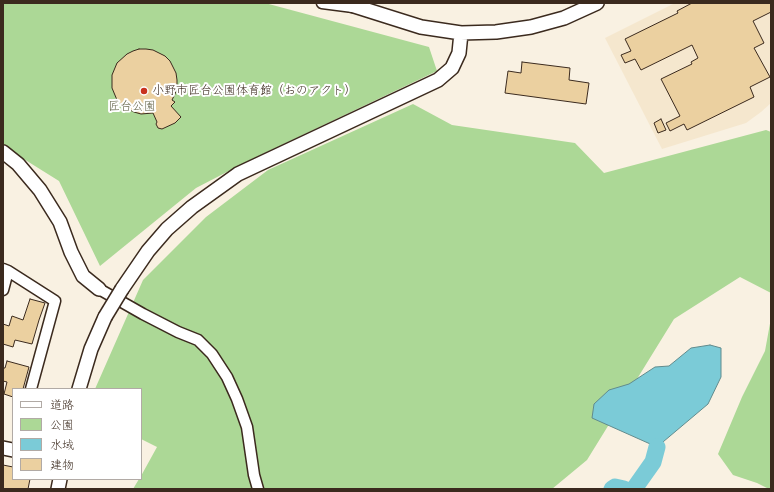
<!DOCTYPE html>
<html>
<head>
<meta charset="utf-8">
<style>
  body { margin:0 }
  #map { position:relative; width:774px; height:492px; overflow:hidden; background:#f9f1e2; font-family:"Balsamiq Sans","Klee One",sans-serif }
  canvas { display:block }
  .frame { position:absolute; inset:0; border:4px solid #3b2a1e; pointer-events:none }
  .legend { position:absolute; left:12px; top:388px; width:130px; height:92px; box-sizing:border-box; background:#fff; border:1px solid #b1aaa5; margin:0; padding:5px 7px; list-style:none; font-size:12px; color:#3b2a1e }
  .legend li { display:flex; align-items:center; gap:8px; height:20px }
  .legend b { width:20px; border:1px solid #b1aaa5 }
</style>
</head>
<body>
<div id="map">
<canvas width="774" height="492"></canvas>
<div class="frame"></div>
<ul class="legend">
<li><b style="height:5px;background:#fff"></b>道路</li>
<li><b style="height:11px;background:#acd896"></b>公園</li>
<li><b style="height:11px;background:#7bcbd7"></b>水域</li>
<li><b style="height:11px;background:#ebd0a0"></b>建物</li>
</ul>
</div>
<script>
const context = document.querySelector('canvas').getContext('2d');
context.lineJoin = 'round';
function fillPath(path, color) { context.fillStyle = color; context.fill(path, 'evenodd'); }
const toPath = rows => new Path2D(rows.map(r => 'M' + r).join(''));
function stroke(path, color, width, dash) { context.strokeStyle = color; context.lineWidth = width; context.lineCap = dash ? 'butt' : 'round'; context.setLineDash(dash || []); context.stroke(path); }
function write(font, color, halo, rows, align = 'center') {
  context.font = font + ' "Balsamiq Sans","Klee One",sans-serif'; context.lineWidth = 4; context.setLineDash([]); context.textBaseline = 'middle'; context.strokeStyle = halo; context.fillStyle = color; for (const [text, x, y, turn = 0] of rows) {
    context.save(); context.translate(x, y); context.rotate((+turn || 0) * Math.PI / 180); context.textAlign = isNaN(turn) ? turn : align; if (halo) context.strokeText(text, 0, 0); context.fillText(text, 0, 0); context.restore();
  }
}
fillPath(toPath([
  [675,3,771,3,771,103,761,112,746,123,662,149,605,38]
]), '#f5e7ce');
fillPath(toPath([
  [3,3,265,3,429,47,437,71,250,160,196,188,100,266,59,181,3,146],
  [413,104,452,125,575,143,604,173,766,130,771,132,771,293,740,277,674,319,587,460,552,489,133,489,139,479,141,479,141,476,157,447,141,439,141,389,95,389,143,280,206,217,268,170],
  [771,318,771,489,769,489,757,483,733,475,718,454,742,397,765,351]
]), '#acd896');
const water = toPath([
  [710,345,721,348,721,377,708,404,657,447,592,418,594,404,609,390,629,384,655,367,669,366,691,348,710,345]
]);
fillPath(water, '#7bcbd7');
stroke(water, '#618b8d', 1);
stroke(toPath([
  [612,489,615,487,624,489],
  [634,489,653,462,657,447]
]), '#7bcbd7', 17);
const building = toPath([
  [692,3,771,3,771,12,753,21,764,43,754,48,770,77,750,87,754,97,687,130,684,124,670,131,666,123,680,116,661,79,692,64,691,62,698,58,692,45,641,70,635,59,625,63,621,55,631,51,625,39,678,13,677,11,692,3],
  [139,49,146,49,153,50,165,56,170,61,176,73,177,80,177,87,175,94,172,100,175,102,171,106,181,117,175,123,162,129,158,128,156,124,157,122,153,113,141,114,134,112,128,109,122,105,117,100,112,88,112,75,117,63,127,54,133,51,139,49],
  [522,62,570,68,569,80,589,83,586,104,505,93,508,71,521,73,522,62],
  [661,119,666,130,658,133,654,123,661,119],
  [30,299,45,303,39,320,32,344,15,340,13,347,3,344,3,324,9,326,12,316,23,320,30,299],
  [7,361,29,367,23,389,13,389,13,397,4,394,7,382,3,381,3,368,5,368,7,361],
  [3,465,13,467,13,479,30,479,28,489,3,489,3,465]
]);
fillPath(building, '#ebd0a0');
stroke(building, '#3b2a1e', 1);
const minor = toPath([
  [322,3,353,7],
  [3,269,8,271,55,301,31,389],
  [99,289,143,314,178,332,198,340,212,354,227,377,237,399,247,427,254,475,258,489],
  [3,290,8,271]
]);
const tertiary = toPath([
  [345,3,421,27,461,33,496,32,531,27,564,18,597,3],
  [3,152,18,164,40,190,60,222,71,252,83,276,99,289],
  [122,289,148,251,167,229,192,207,238,174,438,80,452,68,459,53,461,33],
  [79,389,91,349,105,317],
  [3,448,13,450],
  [58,489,60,479]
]);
stroke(minor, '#3b2a1e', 13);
stroke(tertiary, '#3b2a1e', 16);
stroke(minor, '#fff', 10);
stroke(tertiary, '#fff', 13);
const tertiaryBridge = toPath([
  [105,317,122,289]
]);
stroke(tertiaryBridge, '#3b2a1e', 16, []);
stroke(tertiaryBridge, '#fff', 13);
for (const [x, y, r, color] of [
  [144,91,4,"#c8321e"]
]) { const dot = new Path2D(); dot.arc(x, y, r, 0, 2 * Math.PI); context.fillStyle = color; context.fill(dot); stroke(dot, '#fff', 1.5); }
write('12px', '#3b2a1e', '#fff', [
  ["小野市匠台公園体育館（おのアクト）",152,91]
], 'left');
write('12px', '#5d5e42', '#fff', [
  ["匠台公園",132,107]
]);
</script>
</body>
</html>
